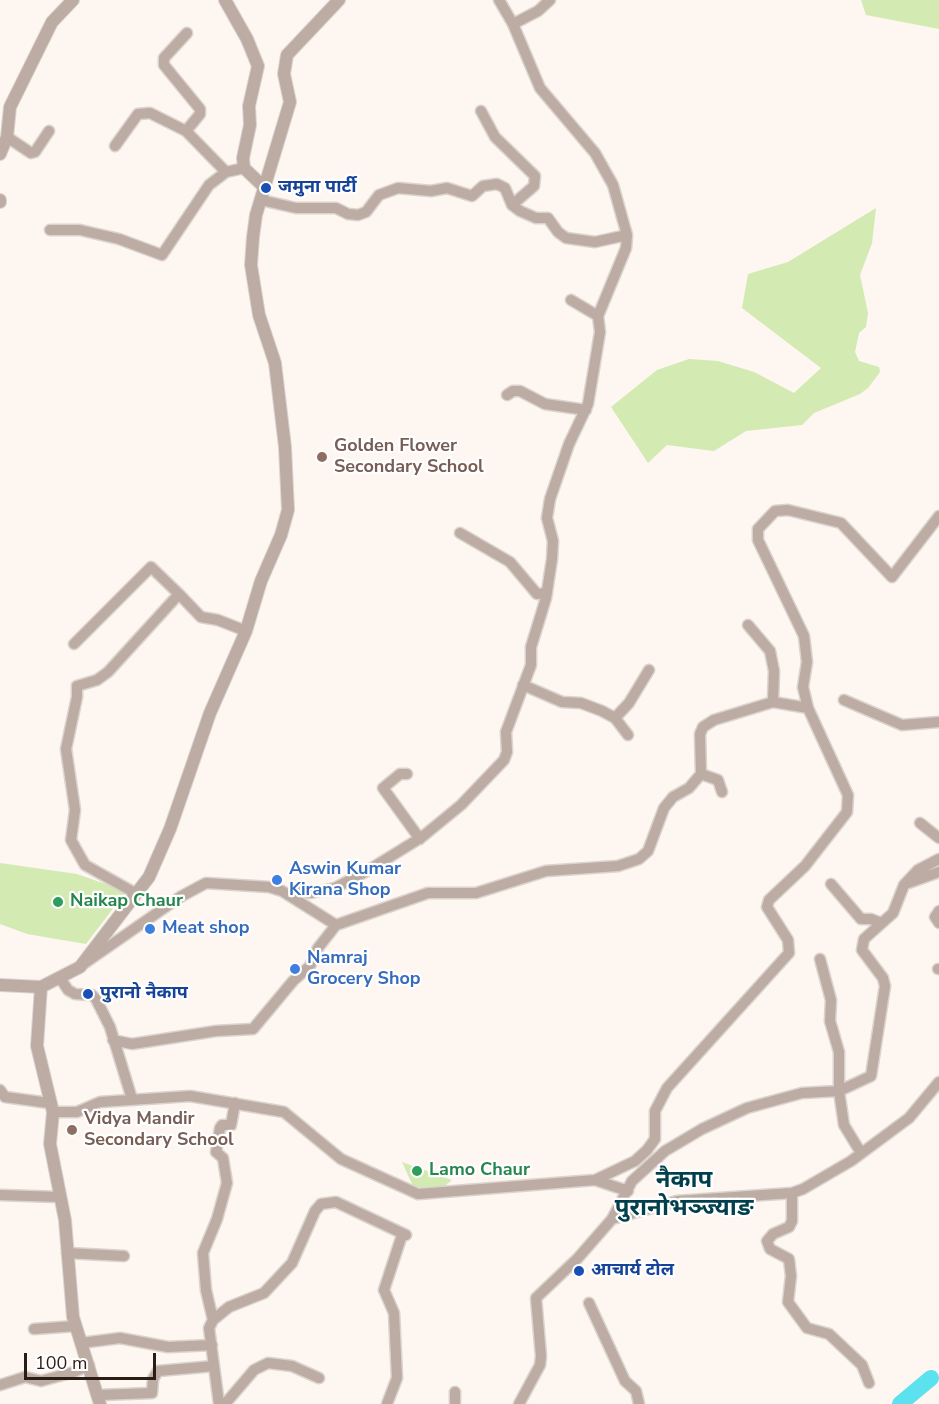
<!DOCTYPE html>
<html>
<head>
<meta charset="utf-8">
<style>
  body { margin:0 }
  #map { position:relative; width:939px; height:1404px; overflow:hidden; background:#fdf6f1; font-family:"Nunito Sans",sans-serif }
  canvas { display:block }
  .scale { position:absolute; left:24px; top:1353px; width:132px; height:27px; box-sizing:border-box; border:3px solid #2a1d15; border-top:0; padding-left:8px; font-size:18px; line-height:21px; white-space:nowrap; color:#2a1d15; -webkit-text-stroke:4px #fff; paint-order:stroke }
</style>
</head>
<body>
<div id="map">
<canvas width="939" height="1404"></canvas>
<div class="scale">100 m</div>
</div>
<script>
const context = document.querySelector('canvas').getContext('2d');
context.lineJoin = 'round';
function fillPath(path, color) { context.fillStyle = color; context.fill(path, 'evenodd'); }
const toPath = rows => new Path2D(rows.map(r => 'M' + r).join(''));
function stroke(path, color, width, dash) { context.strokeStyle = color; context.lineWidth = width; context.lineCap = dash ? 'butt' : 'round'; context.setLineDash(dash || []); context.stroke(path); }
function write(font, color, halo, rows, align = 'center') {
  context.font = font + ' "Nunito Sans","Noto Sans Devanagari",sans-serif'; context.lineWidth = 4.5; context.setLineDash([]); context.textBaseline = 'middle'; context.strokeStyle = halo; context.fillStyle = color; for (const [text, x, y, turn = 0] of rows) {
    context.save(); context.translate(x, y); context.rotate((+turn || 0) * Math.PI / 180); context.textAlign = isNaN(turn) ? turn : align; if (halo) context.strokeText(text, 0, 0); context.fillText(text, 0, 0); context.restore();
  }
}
fillPath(toPath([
  [861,0,939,0,939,29,866,15],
  [876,208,872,243,860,275,868,313,866,327,859,333,855,352,859,361,879,367,880,372,868,388,860,394,814,413,802,425,746,431,714,451,667,445,648,463,611,407,657,370,689,359,718,361,754,372,794,393,821,368,742,308,748,274,788,262],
  [0,863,77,874,114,887,124,894,86,944,27,934,0,924],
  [402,1162,452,1180,439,1191,413,1186]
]), '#d3eab2');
stroke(toPath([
  [900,1404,931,1378]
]), '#5ce2ee', 16);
const minor = toPath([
  [513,24,538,11,550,0],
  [481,111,495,137,535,176,534,186,512,205],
  [186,131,200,114,200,109,164,65,164,58,187,33],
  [7,137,31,153,35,152,49,131],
  [115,146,138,114,150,113,186,131,226,172],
  [261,200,296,208,336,208,348,214,358,215,366,212,379,195,398,188,431,191,447,188,472,196,483,186,497,184,505,188,512,205,520,211,536,218,548,218,558,232,566,238,595,242,627,235],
  [50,230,80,230,119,239,162,255,209,185,226,172,244,168],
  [571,300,598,316],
  [507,395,513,391,520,391,545,404,586,410],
  [460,533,510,562,537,594,547,593],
  [748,625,770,651,774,671,773,702],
  [74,644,151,567,179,594],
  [523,685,562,702,581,703,602,711,615,718,628,735],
  [844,700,902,725,939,722],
  [615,718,629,703,649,670],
  [407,774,400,774,383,788,420,839],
  [701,774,718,780,722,792],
  [920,823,939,838],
  [908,883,939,872],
  [831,884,861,919,871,919,881,923],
  [135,893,85,865,71,840,75,810,66,749,77,697,77,686,97,680,108,672,179,594,201,617,218,620,246,631],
  [288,895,295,890,310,893,335,888,367,871,422,837,461,805,504,760,507,752,506,732,531,665,531,647,546,598,552,559,553,541,547,518,550,499,569,444,588,404,600,332,598,316,626,248,627,235,613,185,595,153,540,88,513,24,499,0],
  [939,911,935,917,939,923],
  [820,959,831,1000,830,1021,839,1052,839,1091,844,1125,861,1153],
  [85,963,180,897,206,883,269,887,282,891,336,925,428,893,476,893,546,871,618,866,639,859,648,851,664,808,673,797,689,788,701,774,700,734,703,727,714,720,773,702,808,708],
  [938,969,939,969],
  [60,978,68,990,75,994,92,995,96,999,110,1027,132,1099],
  [113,1040,132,1044,216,1031,253,1029,293,981,310,966,318,948,336,925],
  [0,1090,5,1097,49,1103],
  [53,1112,77,1112,100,1102,190,1096,284,1112,341,1159,418,1194,595,1180,628,1191],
  [595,1180,635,1161,647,1150,655,1139,655,1111,667,1088,789,953,788,940,767,907,769,900,805,866,847,812,848,795,808,708,803,687,807,662,804,636,758,540,758,529,775,511,788,510,841,523,892,577,939,516],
  [792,1193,792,1221,789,1227,773,1234,767,1241,770,1249,789,1259,791,1276,788,1302,807,1328,829,1334,862,1365,869,1383],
  [0,1195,59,1197],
  [612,1219,677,1201,792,1193,803,1189,851,1161,909,1118,939,1082],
  [67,1253,124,1256],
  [589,1303,625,1381,636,1391,639,1404],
  [213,1320,206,1290,203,1253,217,1219,227,1183,223,1158,216,1152,220,1128,222,1125,231,1125,235,1103],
  [34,1329,76,1326],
  [81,1343,120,1338,168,1347,212,1345],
  [0,1385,25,1377,41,1381,74,1372,89,1365],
  [455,1392,455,1404],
  [99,1395,152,1393,153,1379,158,1371,214,1366],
  [219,1404,209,1328,213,1320,229,1307,264,1293,292,1263,315,1211,321,1204,336,1202,406,1235],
  [225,1404,254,1370,268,1363,292,1366,319,1378],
  [387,1404,397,1378,394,1313,384,1290,402,1235],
  [519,1404,540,1365,541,1356,536,1298,578,1258,612,1219,632,1181,665,1151,702,1129,747,1108,802,1093,839,1091,871,1076,885,986,883,978,862,950,864,939,893,913,904,885,918,870,939,859]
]);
const tertiary = toPath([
  [225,0,247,39,258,66,249,106,250,125,243,158,244,168,265,188],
  [0,154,7,137,10,107,52,22,73,0],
  [0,200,0,202],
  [0,985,41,987],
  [100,1404,73,1317,65,1220,50,1144,53,1112,37,1046,41,987,80,967,149,877,170,829,210,713,246,631,261,581,281,535,288,510,285,447,275,363,259,315,251,265,253,237,256,215,290,102,284,74,287,55,339,0]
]);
stroke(minor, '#dbd3ce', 13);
stroke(tertiary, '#dbd3ce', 14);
stroke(minor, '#bcaca3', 10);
stroke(tertiary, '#bcaca3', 12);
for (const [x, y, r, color] of [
  [266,188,6,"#1a4fb4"],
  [322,457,6,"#8d6e63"],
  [277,880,6,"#3f7fe0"],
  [58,902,6,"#2e9e5b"],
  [150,929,6,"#3f7fe0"],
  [295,969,6,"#3f7fe0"],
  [88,994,6,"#1a4fb4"],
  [72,1130,6,"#8d6e63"],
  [417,1171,6,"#2e9e5b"],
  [579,1271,6,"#1a4fb4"]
]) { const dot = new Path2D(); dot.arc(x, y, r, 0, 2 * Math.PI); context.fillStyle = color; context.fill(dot); stroke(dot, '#fff', 2); }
write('bold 18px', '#164399', '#fff', [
  ["जमुना पार्टी",278,188],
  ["पुरानो नैकाप",100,994],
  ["आचार्य टोल",591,1271]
], 'left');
write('bold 18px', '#785e54', '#fff', [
  ["Golden Flower",334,447],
  ["Secondary School",334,468],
  ["Vidya Mandir",84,1120],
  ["Secondary School",84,1141]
], 'left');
write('bold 18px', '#366cbe', '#fff', [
  ["Aswin Kumar",289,870],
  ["Kirana Shop",289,891],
  ["Meat shop",162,929],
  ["Namraj",307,959],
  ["Grocery Shop",307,980]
], 'left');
write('bold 18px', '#27864d', '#fff', [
  ["Naikap Chaur",70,902],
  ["Lamo Chaur",429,1171]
], 'left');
write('bold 24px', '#003f4b', '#fff', [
  ["नैकाप",684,1181],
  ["पुरानोभञ्ज्याङ",684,1209]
]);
</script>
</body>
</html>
